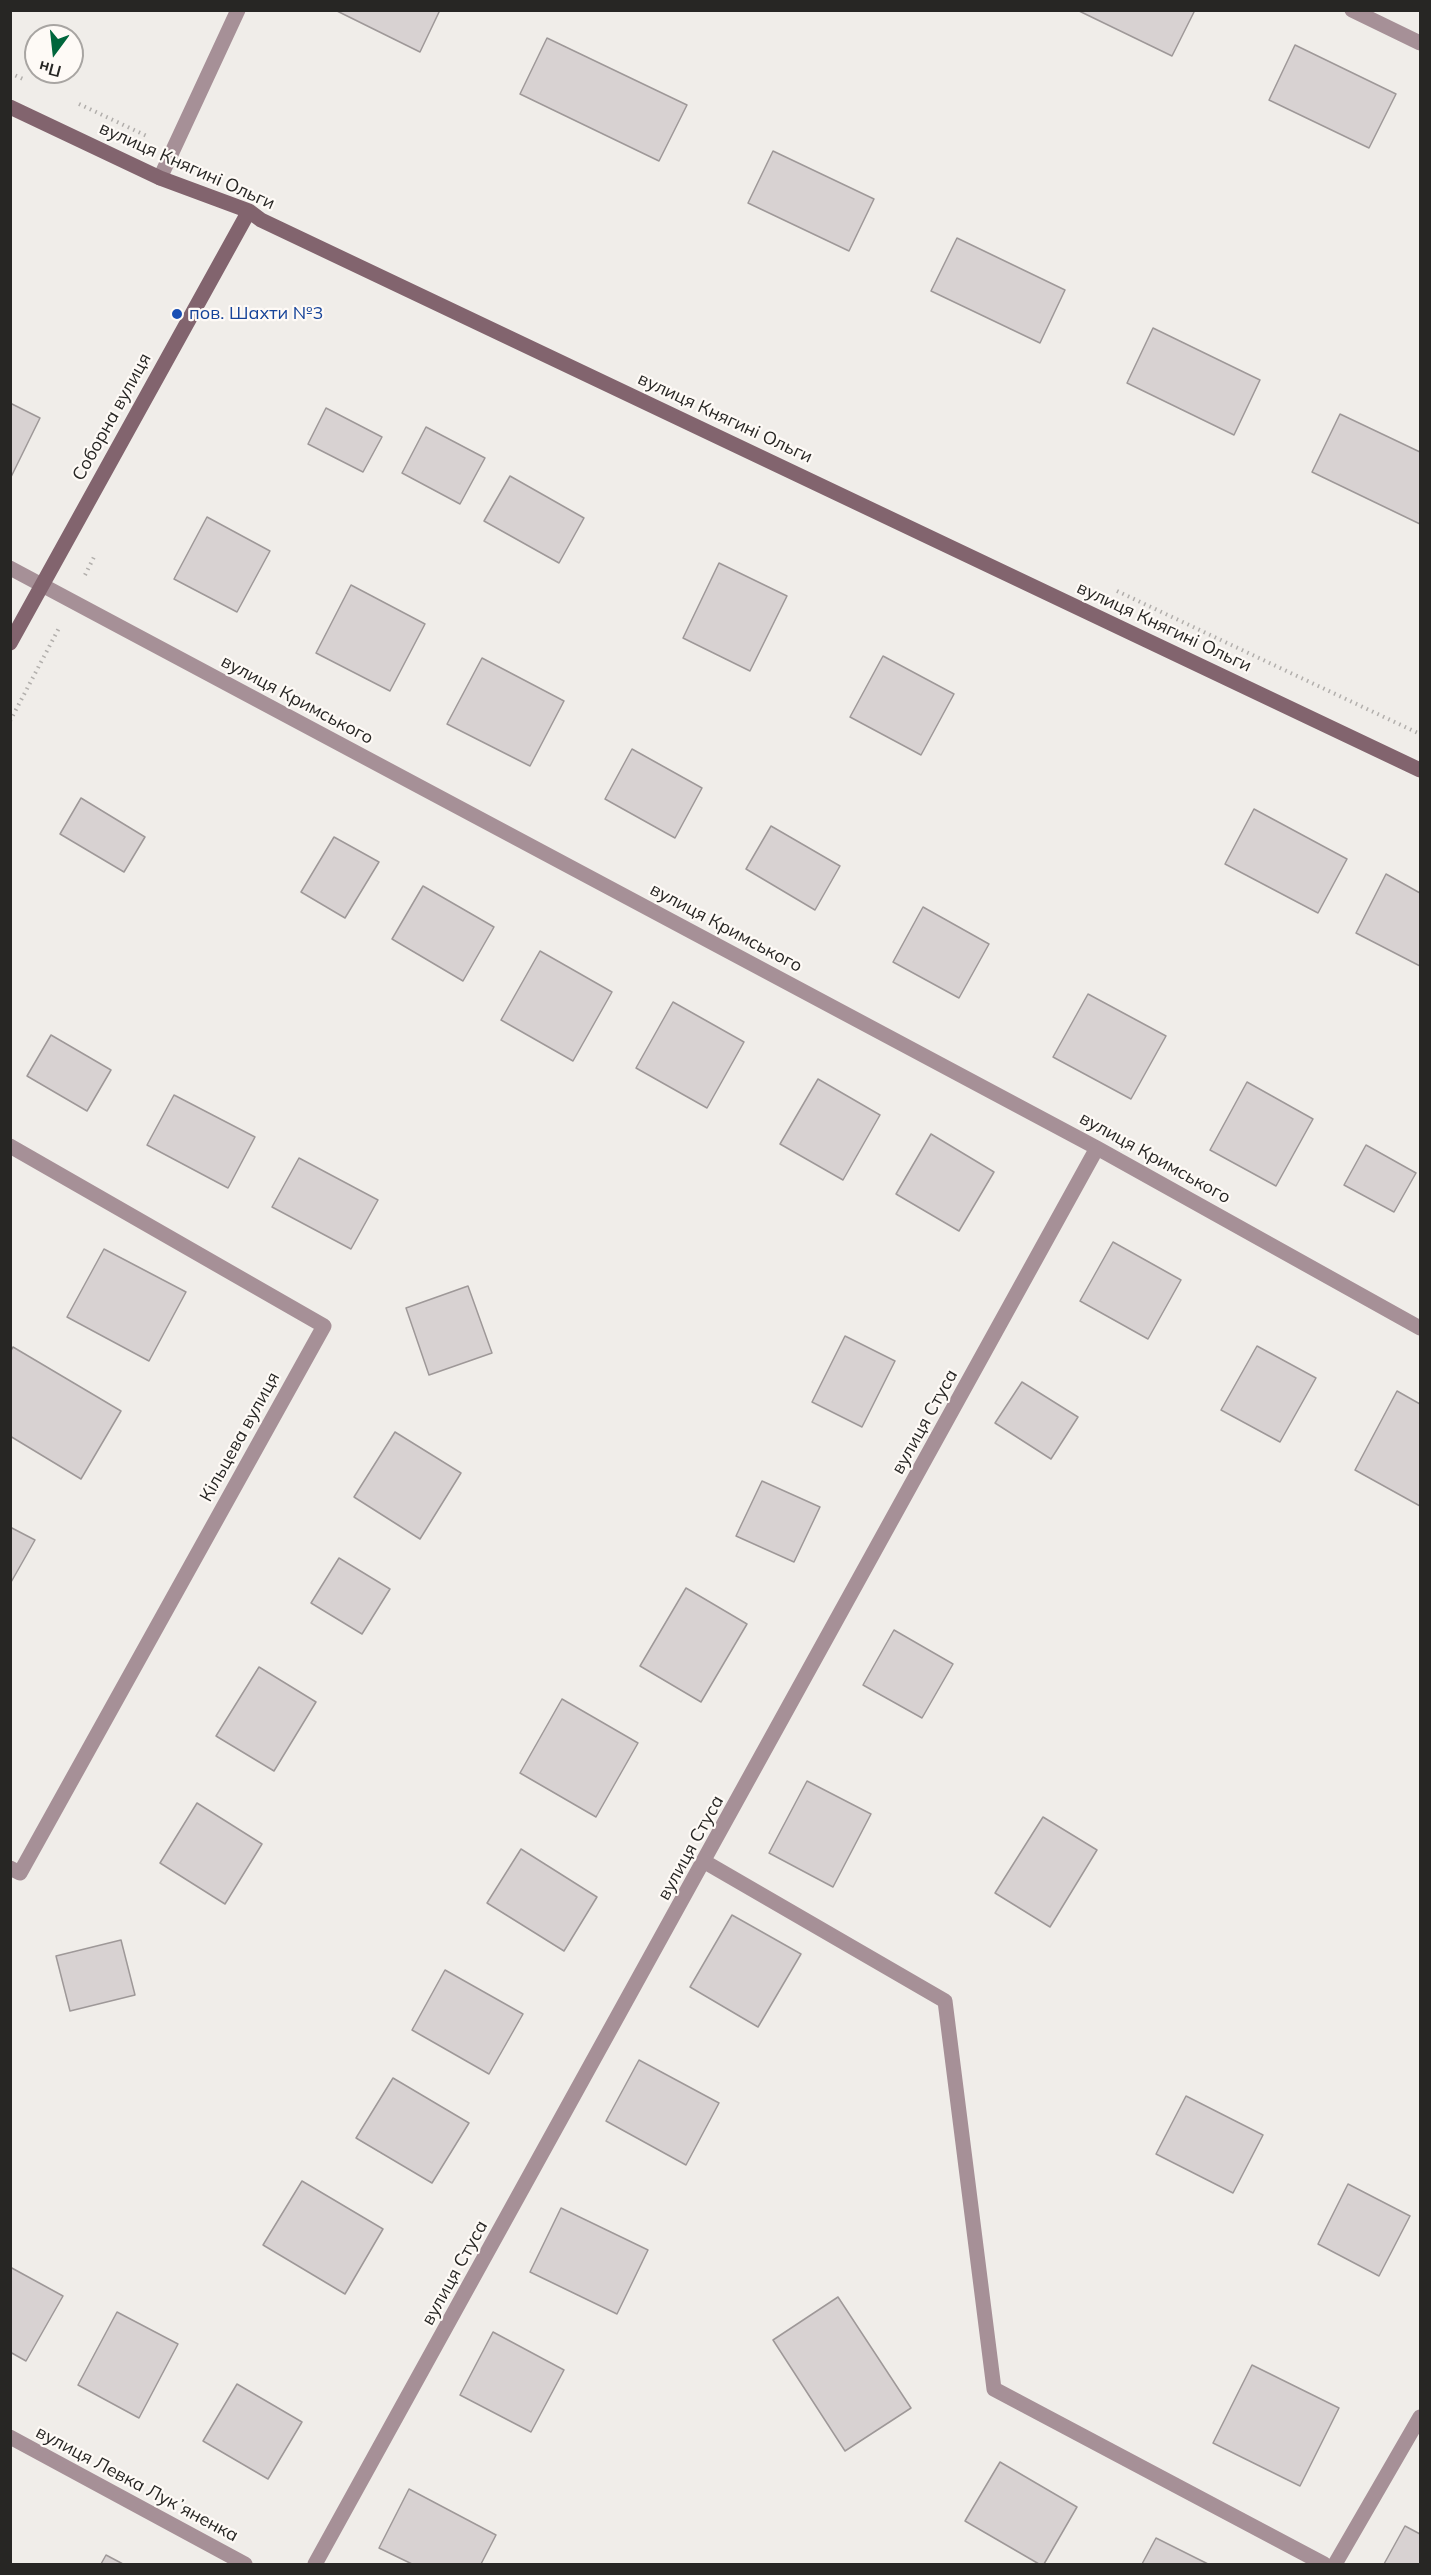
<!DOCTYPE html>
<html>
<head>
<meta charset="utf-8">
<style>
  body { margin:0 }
  #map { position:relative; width:1431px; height:2575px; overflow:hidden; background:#f0ede9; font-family:Mulish,sans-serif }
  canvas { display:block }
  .frame { position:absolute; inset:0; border:12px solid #272624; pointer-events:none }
  .north { position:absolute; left:24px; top:24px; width:60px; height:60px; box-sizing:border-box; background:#fefaf6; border:2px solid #a8a5a2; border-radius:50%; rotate:195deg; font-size:16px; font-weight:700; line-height:24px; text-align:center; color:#272624 }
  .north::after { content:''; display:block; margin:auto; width:21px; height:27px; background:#00663c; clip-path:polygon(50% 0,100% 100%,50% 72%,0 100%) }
</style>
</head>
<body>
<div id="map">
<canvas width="1431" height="2575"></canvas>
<div class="frame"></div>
<div class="north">Пн</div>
</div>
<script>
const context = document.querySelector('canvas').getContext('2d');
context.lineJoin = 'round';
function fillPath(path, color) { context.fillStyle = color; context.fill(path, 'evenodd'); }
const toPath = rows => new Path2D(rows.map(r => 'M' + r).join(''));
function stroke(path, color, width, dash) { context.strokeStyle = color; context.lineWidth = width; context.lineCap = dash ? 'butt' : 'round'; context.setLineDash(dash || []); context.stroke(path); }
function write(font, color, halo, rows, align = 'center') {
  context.font = font + ' Mulish,sans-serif'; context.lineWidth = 4.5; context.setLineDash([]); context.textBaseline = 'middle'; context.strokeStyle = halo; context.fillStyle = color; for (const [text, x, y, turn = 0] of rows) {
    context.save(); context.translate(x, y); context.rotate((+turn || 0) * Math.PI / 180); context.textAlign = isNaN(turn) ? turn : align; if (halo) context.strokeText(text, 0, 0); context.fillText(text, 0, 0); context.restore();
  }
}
const building = toPath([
  [335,10,440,10,420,52,335,10],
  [1077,10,1195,10,1172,56,1077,10],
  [547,38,687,105,659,161,520,94,547,38],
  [1295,45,1396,94,1369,148,1269,100,1295,45],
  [773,151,874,199,849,251,748,203,773,151],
  [957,238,1065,290,1040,343,931,291,957,238],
  [1153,328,1260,380,1234,435,1127,383,1153,328],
  [10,403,40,418,10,479,10,403],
  [326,408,382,437,363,472,308,444,326,408],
  [1340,414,1420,452,1420,524,1312,472,1340,414],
  [426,427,485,458,460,504,402,473,426,427],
  [510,476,584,518,559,563,484,521,510,476],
  [207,517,270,551,237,612,174,579,207,517],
  [719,563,787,596,750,671,683,638,719,563],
  [351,585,425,624,390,691,316,653,351,585],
  [883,656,954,694,921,755,850,717,883,656],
  [482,658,564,701,530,766,447,724,482,658],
  [632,749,702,788,675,838,605,799,632,749],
  [81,798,145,837,124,872,60,834,81,798],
  [1254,809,1347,859,1318,913,1225,864,1254,809],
  [771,826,840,866,815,910,746,869,771,826],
  [334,837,379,862,345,918,301,892,334,837],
  [1386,874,1420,893,1420,966,1356,933,1386,874],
  [423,886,494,927,463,981,392,939,423,886],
  [923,907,989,944,959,998,893,962,923,907],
  [540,951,612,992,573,1061,501,1020,540,951],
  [1088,994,1166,1036,1131,1099,1053,1057,1088,994],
  [673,1002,744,1042,707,1108,636,1068,673,1002],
  [51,1035,111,1070,87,1111,27,1076,51,1035],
  [818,1079,880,1115,843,1180,780,1144,818,1079],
  [1247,1082,1313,1119,1276,1186,1210,1150,1247,1082],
  [174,1095,255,1137,228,1188,147,1145,174,1095],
  [931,1134,994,1172,959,1231,896,1194,931,1134],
  [1366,1145,1416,1173,1394,1212,1344,1185,1366,1145],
  [299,1158,378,1200,351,1249,272,1207,299,1158],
  [1113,1242,1181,1280,1148,1339,1080,1301,1113,1242],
  [104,1249,186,1292,149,1361,67,1317,104,1249],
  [468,1286,492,1353,429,1375,406,1308,468,1286],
  [845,1336,895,1361,862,1427,812,1402,845,1336],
  [1257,1346,1316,1378,1280,1442,1221,1410,1257,1346],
  [13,1347,121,1411,81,1479,10,1436,10,1352,13,1347],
  [1022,1382,1078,1417,1051,1459,995,1423,1022,1382],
  [1397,1391,1420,1404,1420,1506,1355,1470,1397,1391],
  [395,1432,461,1473,420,1539,354,1497,395,1432],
  [762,1481,820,1507,794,1562,736,1536,762,1481],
  [10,1527,35,1540,10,1584,10,1527],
  [339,1558,390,1589,362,1634,311,1603,339,1558],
  [686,1588,747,1624,701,1702,640,1666,686,1588],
  [894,1630,953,1664,922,1718,863,1685,894,1630],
  [259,1667,316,1702,274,1771,216,1736,259,1667],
  [562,1699,638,1743,596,1817,520,1773,562,1699],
  [807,1781,871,1814,833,1887,769,1853,807,1781],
  [197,1803,262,1844,225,1904,160,1863,197,1803],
  [1043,1817,1097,1850,1050,1927,995,1893,1043,1817],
  [521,1849,597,1897,564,1951,487,1903,521,1849],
  [732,1915,801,1954,758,2027,690,1987,732,1915],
  [121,1940,135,1995,70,2011,56,1956,121,1940],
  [445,1970,523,2014,489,2074,412,2030,445,1970],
  [639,2060,719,2103,686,2165,606,2121,639,2060],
  [393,2078,469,2123,432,2183,356,2138,393,2078],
  [1186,2096,1263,2135,1233,2193,1156,2154,1186,2096],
  [302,2181,383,2229,345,2294,263,2245,302,2181],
  [1348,2184,1410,2216,1379,2276,1318,2244,1348,2184],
  [561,2208,648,2250,617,2314,530,2272,561,2208],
  [10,2267,63,2296,26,2361,10,2352,10,2267],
  [838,2297,911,2408,845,2451,773,2340,838,2297],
  [117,2312,178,2344,139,2418,78,2385,117,2312],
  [493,2332,564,2370,531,2432,460,2395,493,2332],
  [1252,2365,1339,2408,1300,2486,1213,2443,1252,2365],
  [237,2384,302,2422,268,2479,203,2441,237,2384],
  [1000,2462,1077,2507,1044,2564,1039,2564,965,2521,1000,2462],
  [409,2489,496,2535,481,2564,412,2564,379,2548,409,2489],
  [1405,2526,1420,2534,1420,2564,1384,2564,1405,2526],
  [1156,2538,1208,2564,1142,2564,1156,2538],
  [106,2555,123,2564,101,2564,106,2555]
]);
fillPath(building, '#d8d2d2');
stroke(building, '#9e9898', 1.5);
stroke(toPath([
  [10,73,23,79],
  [79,104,149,137],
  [85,575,95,555],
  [1117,591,1420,734],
  [10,721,59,628]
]), '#b2afac', 4, [1.5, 4.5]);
stroke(toPath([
  [1352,10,1420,43],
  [160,178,238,10],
  [10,568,1097,1148,1420,1328],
  [10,1146,324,1326,20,1873,10,1868],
  [705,1862,945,2001,994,2389,1324,2564],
  [10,2437,245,2564],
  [315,2564,1097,1148],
  [1335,2564,1420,2417]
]), '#a69097', 15);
stroke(toPath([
  [10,107,160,178,249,211,261,220,1420,770],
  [10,643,249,211]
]), '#82646e', 15);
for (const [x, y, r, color] of [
  [177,314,6,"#1a4fb4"]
]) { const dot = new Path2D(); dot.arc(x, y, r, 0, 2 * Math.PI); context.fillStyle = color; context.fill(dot); stroke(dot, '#fefaf6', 2); }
write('18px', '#272624', '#fefaf6', [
  ["вулиця Княгині Ольги",187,166,24],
  ["Соборна вулиця",112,417,-61],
  ["вулиця Княгині Ольги",725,418,25],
  ["вулиця Княгині Ольги",1164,627,25],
  ["вулиця Кримського",297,700,28],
  ["вулиця Кримського",726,928,28],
  ["вулиця Кримського",1155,1158,29],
  ["вулиця Стуса",925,1422,-61],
  ["Кільцева вулиця",240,1437,-61],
  ["вулиця Стуса",691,1848,-61],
  ["вулиця Стуса",455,2273,-61],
  ["вулиця Левка Лукʼяненка",137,2484,28]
]);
write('18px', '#164399', '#fefaf6', [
  ["пов. Шахти №3",189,314]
], 'left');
</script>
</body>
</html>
